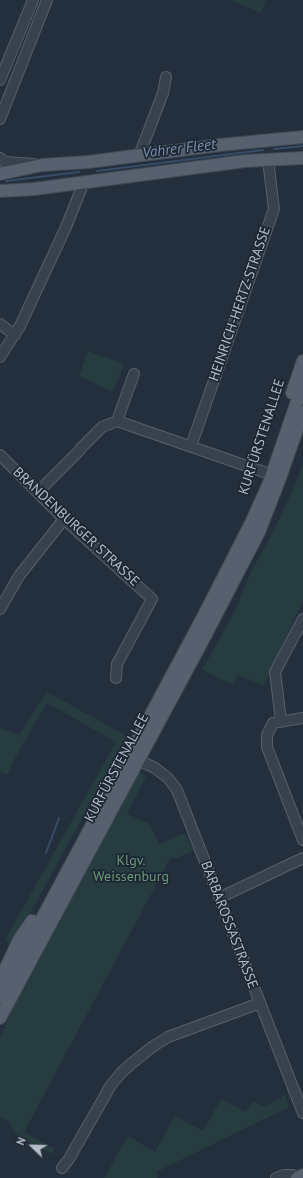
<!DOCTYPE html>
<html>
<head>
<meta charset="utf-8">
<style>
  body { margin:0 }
  #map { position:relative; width:303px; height:1178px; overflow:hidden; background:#242f3e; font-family:"PT Sans",sans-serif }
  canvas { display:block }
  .north { position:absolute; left:12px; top:1126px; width:40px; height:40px; -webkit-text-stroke:3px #1d2633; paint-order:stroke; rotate:293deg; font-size:11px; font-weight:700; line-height:16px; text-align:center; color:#b4bcc9 }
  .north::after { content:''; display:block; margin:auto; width:14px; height:18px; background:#b4bcc9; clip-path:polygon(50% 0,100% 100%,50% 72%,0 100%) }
</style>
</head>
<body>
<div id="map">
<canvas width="303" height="1178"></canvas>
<div class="north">N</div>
</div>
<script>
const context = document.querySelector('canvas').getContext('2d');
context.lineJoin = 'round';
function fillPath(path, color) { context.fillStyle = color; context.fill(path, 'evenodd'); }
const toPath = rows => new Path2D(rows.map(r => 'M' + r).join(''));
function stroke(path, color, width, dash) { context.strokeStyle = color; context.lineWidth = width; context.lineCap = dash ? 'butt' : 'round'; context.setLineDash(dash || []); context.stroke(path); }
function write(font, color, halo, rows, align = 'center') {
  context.font = font + ' "PT Sans",sans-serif'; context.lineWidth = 3.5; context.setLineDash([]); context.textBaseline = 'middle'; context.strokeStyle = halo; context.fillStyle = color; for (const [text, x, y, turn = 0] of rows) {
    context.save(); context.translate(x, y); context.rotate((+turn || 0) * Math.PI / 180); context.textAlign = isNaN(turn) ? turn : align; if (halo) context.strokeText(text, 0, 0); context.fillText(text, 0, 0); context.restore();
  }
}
fillPath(toPath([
  [231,0,266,0,261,13],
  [88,351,124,364,113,392,79,376],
  [303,463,303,601,263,686,238,675,233,685,202,670,234,613,249,576,279,520,297,480],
  [47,692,127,736,13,945,5,940,116,742,47,703,15,758,8,775,0,771,0,728,19,735],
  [140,772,146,776,127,814,150,824,159,844,185,833,194,850,178,858,171,857,24,1132,55,1149,52,1154,16,1135,10,1122,0,1117,0,1038,9,1016],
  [285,1095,289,1107,156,1172,158,1178,104,1178,128,1136,155,1152,175,1116,203,1131,221,1099,246,1112,253,1101,265,1107]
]), '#263c3f');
stroke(toPath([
  [274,149,303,146],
  [97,171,263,150],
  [6,181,79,172],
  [46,853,59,818]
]), '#394c67', 2);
const minor = toPath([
  [0,80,33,0],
  [0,119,47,0],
  [139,156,163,93,166,77],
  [0,158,5,162,34,164],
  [0,324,15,335],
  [0,357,20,326,66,227,84,182],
  [117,421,134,374],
  [191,446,274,209,268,160],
  [81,448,102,427,117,421,264,472],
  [0,455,64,519,152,599,117,664,116,678],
  [38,492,80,450],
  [0,609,19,576,64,519],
  [303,718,273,723,267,735,267,747,303,840],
  [281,721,275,672,303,619],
  [138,760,155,768,168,778,177,790,303,1113],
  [219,898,303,858],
  [62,1168,69,1159,111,1085,121,1073,132,1063,152,1047,168,1037,260,1003],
  [276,1178,284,1175,292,1175,298,1177]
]);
const major = toPath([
  [0,174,42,165,88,162,220,145,303,137],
  [0,191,34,189,245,161,303,158],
  [292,393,303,361],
  [1,978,19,940,32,921],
  [0,997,203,617,251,523,269,483,303,384],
  [0,1018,203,640,259,532,280,478,303,412],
  [297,1178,303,1175]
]);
stroke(minor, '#565f6c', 12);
stroke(major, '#414a57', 14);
stroke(minor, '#38414e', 10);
stroke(major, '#56606e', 12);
write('14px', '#b4bcc9', '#1d2633', [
  ["HEINRICH-HERTZ-STRASSE",240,304,-71],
  ["KURFÜRSTENALLEE",262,437,-72],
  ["BRANDENBURGER STRASSE",76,527,43],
  ["KURFÜRSTENALLEE",117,768,-62],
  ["BARBAROSSASTRASSE",229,925,69]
]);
write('14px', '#6b9a76', '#1d2633', [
  ["Klgv.",131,861],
  ["Weissenburg",131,877]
]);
write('italic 15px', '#7c92b1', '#1d2633', [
  ["Vahrer Fleet",179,149,-7]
]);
</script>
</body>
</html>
